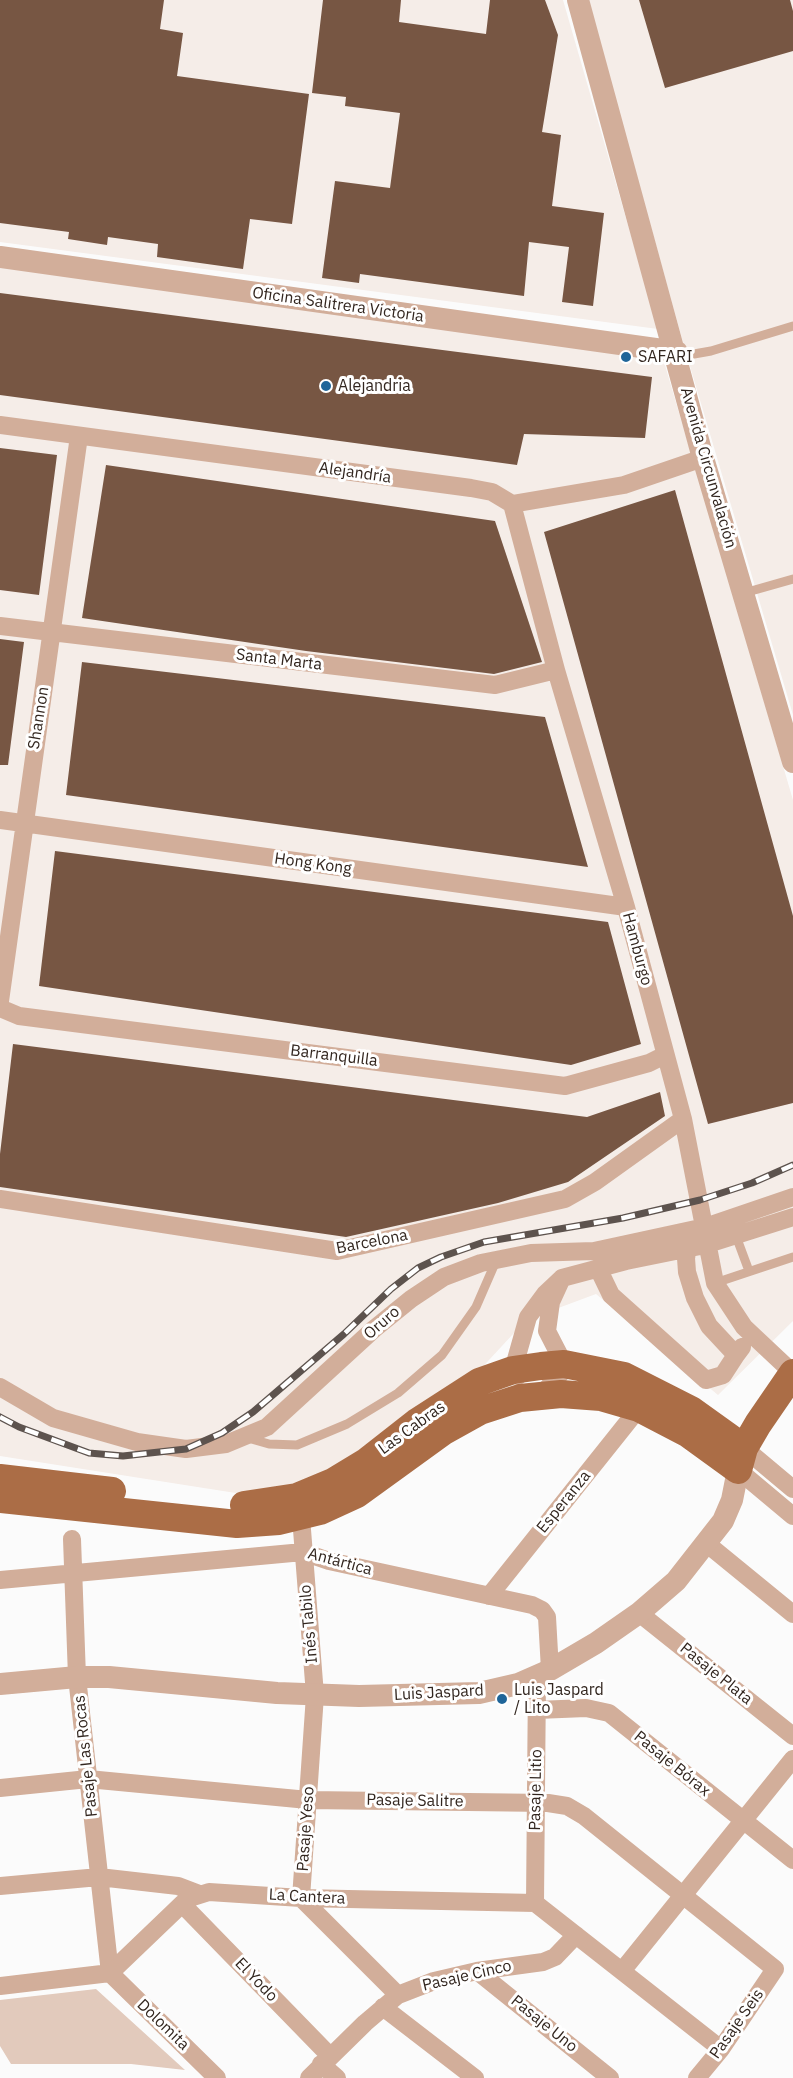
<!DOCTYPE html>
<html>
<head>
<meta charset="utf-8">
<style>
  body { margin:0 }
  canvas { display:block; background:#fbfbfb }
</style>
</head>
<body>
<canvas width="793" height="2078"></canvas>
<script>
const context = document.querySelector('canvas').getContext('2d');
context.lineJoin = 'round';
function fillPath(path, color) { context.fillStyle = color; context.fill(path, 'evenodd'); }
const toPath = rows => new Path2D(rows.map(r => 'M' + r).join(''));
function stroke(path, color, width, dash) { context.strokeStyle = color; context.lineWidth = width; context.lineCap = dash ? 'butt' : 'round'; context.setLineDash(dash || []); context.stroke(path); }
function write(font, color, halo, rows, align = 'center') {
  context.font = font + ' "IBM Plex Sans",sans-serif'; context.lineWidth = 6; context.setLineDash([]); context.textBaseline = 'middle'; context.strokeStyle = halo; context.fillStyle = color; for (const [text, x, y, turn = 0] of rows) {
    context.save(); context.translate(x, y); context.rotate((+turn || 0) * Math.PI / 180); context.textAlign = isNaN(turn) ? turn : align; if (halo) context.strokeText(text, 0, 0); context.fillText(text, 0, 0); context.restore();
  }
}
fillPath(toPath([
  [0,0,563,0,658,329,0,242],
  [588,0,793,0,793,715,684,346],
  [0,263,662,355,793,800,793,1321,718,1395,596,1294,526,1320,390,1467,293,1502,0,1456]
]), '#f5ede8');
fillPath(toPath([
  [96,1989,185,2070,131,2064,11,2064,0,2046,0,2000]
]), '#e2cabc');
fillPath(toPath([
  [0,0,164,0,160,29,183,33,177,76,309,94,292,224,250,219,243,269,157,257,158,244,108,237,107,245,68,239,69,232,0,223],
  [323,0,401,0,399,22,486,34,490,0,545,0,558,35,542,132,561,135,552,206,604,213,593,306,562,302,569,247,529,242,524,296,360,274,359,283,322,278,335,181,390,188,400,113,345,106,346,97,312,93],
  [639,0,790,0,793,11,793,51,665,88],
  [0,293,652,377,645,438,524,434,517,465,0,395],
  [0,448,57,455,39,595,0,590],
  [106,465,495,521,542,662,494,674,306,651,82,618],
  [675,490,793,916,793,1103,708,1124,544,532],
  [0,639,24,642,8,765,0,765],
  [82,662,545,717,588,867,66,795],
  [55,851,608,922,641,1044,571,1065,39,986],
  [13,1044,587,1117,660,1092,665,1116,568,1182,498,1203,346,1237,0,1187,0,1154]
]), '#775643');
stroke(toPath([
  [677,352,694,354,711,351,793,326],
  [744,593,793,579],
  [736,1236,749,1271],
  [715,1283,793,1257],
  [248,1438,269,1444,297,1445,347,1424,398,1393,442,1355,476,1307,496,1261]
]), '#d2ae9a', 9);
stroke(toPath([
  [0,425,471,488,492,492,512,504,624,485,703,458],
  [512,504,556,670,626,907,683,1119,715,1283,744,1327,793,1373],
  [0,626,495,685,556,670],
  [0,820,626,907],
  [0,1001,79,436],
  [0,1008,19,1016,565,1086,649,1063,665,1055],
  [0,1199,337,1251,565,1199,595,1182,683,1119],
  [694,1240,688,1248,686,1258,687,1272,695,1298,709,1326,736,1355,742,1347],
  [598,1268,611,1295,706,1380,723,1375,736,1355],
  [518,1376,513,1370,528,1317,545,1294,562,1278,626,1261,705,1245,793,1217],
  [0,1387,53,1418,137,1442,186,1449,226,1444,267,1427,374,1329,411,1299,444,1277,481,1263,531,1253,594,1251,705,1227,793,1197],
  [539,1393,541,1395,563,1371,564,1364,547,1331,551,1302,562,1278],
  [744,1448,793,1489],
  [738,1470,793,1516],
  [301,1517,315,1695,301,1898,398,1995],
  [72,1539,77,1677,110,1973],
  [706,1543,793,1614],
  [0,1580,303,1552,329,1561,532,1605,542,1610,547,1617,550,1670],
  [489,1596,639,1408],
  [639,1613,793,1736],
  [537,1710,586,1708,609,1713,793,1860],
  [0,1788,88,1779,308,1800,548,1803,567,1806,584,1816,775,1969,721,2049,697,2078],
  [0,1886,99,1877,178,1886,199,1894],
  [535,1903,537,1677],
  [182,1904,330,2056],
  [477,1971,610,2078],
  [622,1971,793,1759],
  [110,1973,217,2078],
  [0,1986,110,1973,182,1904,190,1898,209,1892,301,1898,535,1903,721,2049],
  [383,2007,475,2078],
  [321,2064,337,2078],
  [309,2078,365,2023,398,1995,434,1981,477,1971,543,1962,555,1957,576,1935]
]), '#d2ae9a', 18);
stroke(toPath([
  [578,0,703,458,793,762],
  [0,257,677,352],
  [0,1684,77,1677,109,1677,277,1693,359,1696,479,1693,518,1684,550,1670,596,1643,639,1613,676,1581,723,1521,732,1500,738,1470]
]), '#d2ae9a', 22);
stroke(toPath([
  [0,1478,112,1491],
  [0,1499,237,1524,279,1521,320,1511,357,1494,444,1431,480,1411,520,1398,561,1394,601,1397,639,1408,687,1433,738,1470,744,1448,758,1424,793,1373],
  [244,1505,297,1497,333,1482,366,1462,417,1422,479,1382,513,1370,541,1366,564,1364,624,1376,691,1410,744,1448]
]), '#ab6d46', 28);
const rail = toPath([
  [0,1417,19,1427,89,1453,123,1456,186,1449,222,1433,253,1412,344,1334,391,1289,418,1268,441,1257,484,1242,623,1218,700,1200,752,1183,793,1165]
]);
stroke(rail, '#5d534e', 7);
stroke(rail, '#fff', 4.5, [14]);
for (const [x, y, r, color] of [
  [626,357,6,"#1f6599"],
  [326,386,6,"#1f6599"],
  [502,1699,6,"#1f6599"]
]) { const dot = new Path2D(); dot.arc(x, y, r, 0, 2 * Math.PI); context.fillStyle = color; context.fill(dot); stroke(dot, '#fff', 2); }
write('16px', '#32261f', '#fff', [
  ["Oficina Salitrera Victoria",338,305,8],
  ["Avenida Circunvalación",708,468,74],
  ["Alejandría",355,473,8],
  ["Santa Marta",279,660,7],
  ["Shannon",39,718,-81],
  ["Hong Kong",313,864,8],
  ["Hamburgo",637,949,75],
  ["Barranquilla",334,1056,7],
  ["Barcelona",372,1242,-11],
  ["Oruro",382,1323,-41],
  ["Las Cabras",412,1428,-36],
  ["Esperanza",564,1502,-51],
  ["Antártica",340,1562,15],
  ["Inés Tabilo",309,1624,-95],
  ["Pasaje Plata",716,1674,39],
  ["Luis Jaspard",439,1693,-3],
  ["Pasaje Las Rocas",86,1756,-96],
  ["Pasaje Bórax",672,1764,39],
  ["Pasaje Litio",536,1790,-89],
  ["Pasaje Salitre",415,1801,1],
  ["Pasaje Yeso",306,1829,-86],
  ["La Cantera",307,1897,3],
  ["Pasaje Cinco",467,1976,-13],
  ["El Yodo",256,1980,46],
  ["Pasaje Uno",544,2024,39],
  ["Pasaje Seis",737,2024,-55],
  ["Dolomita",163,2025,44]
]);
write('16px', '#32261f', '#fff', [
  ["SAFARI",638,357],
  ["Alejandria",338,386],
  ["Luis Jaspard",514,1690],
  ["/ Lito",514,1708]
], 'left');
</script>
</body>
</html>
